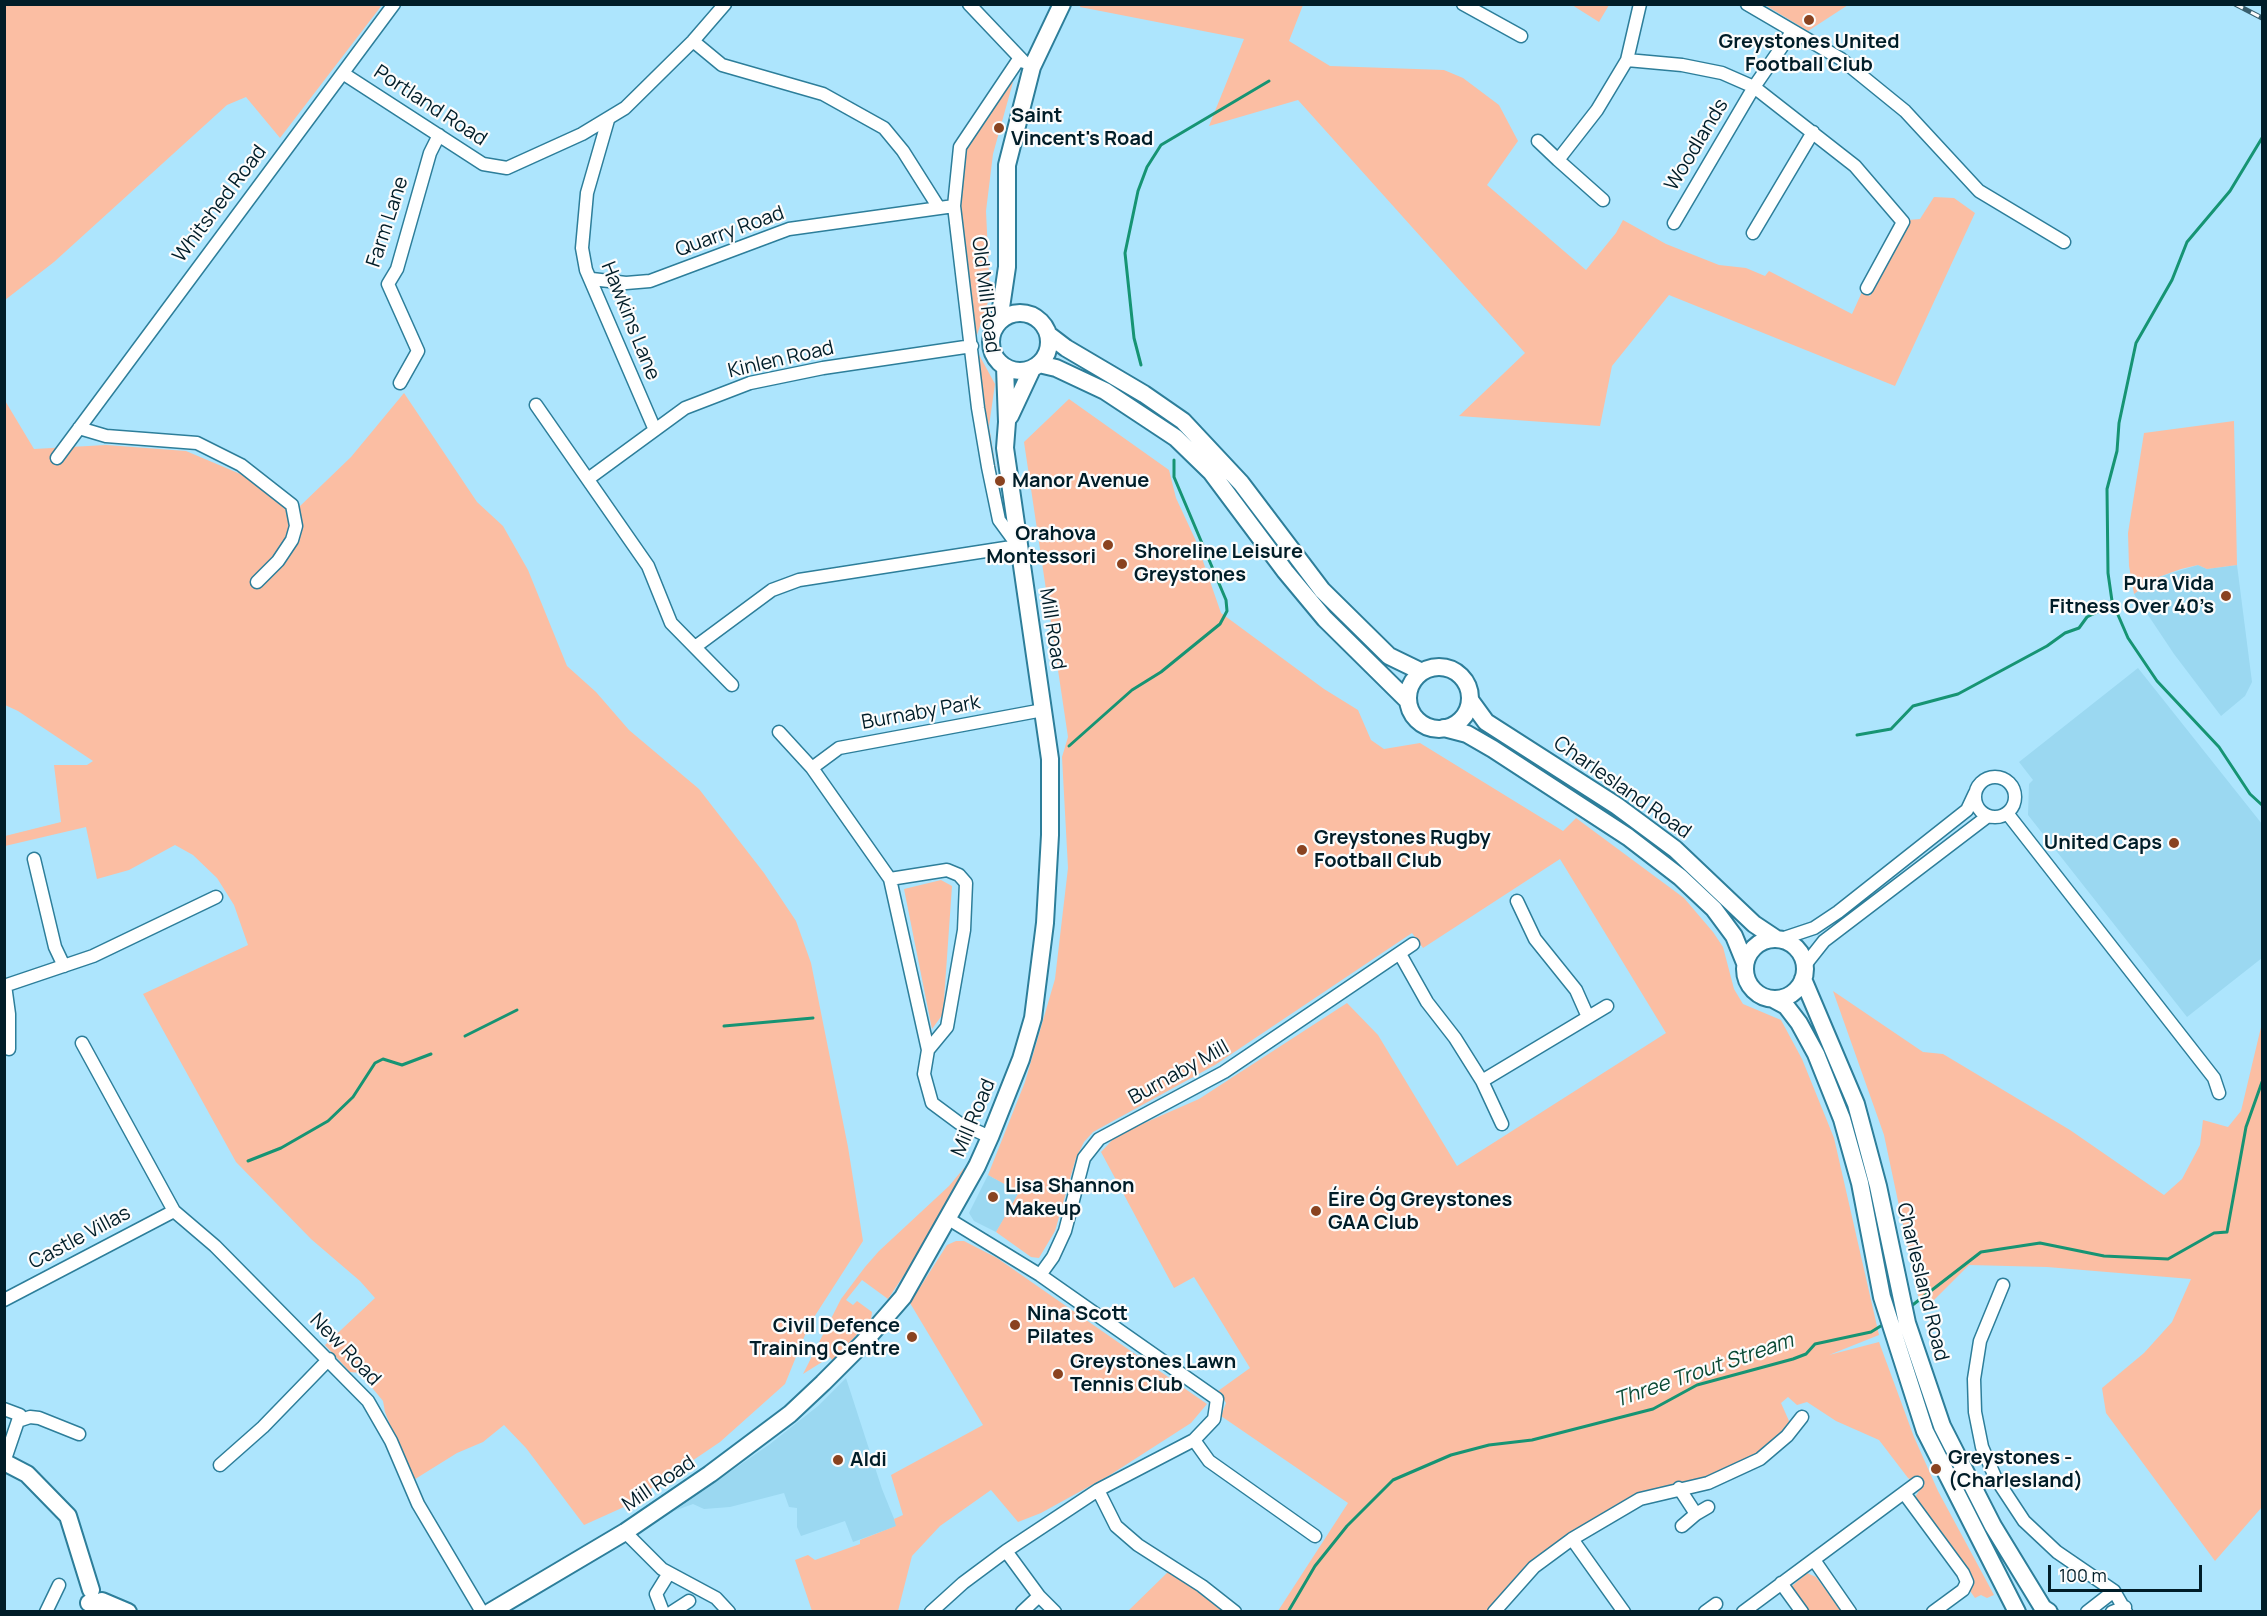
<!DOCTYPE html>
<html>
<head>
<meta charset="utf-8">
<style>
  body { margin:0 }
  #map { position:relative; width:2267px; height:1616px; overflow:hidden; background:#ade5fd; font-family:Manrope,sans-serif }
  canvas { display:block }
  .frame { position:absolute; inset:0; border:6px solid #001d28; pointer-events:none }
  .scale { position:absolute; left:2048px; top:1565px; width:154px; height:27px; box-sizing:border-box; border:3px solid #001d28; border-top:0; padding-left:8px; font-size:18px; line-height:21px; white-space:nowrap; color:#001d28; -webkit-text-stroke:4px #fcfcfc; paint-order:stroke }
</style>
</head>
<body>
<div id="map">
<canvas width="2267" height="1616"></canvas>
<div class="frame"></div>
<div class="scale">100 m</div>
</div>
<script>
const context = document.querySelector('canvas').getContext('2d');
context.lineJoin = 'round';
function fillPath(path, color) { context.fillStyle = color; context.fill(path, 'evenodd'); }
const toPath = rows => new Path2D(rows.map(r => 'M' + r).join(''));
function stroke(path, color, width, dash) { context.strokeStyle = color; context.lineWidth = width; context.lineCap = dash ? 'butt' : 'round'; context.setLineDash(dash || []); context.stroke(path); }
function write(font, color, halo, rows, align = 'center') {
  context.font = font + ' Manrope,sans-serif'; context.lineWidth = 4.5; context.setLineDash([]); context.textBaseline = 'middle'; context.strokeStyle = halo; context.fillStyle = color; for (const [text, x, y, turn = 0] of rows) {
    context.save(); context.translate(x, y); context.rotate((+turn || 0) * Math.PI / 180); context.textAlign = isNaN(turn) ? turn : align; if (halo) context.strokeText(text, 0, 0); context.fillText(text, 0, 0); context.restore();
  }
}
fillPath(toPath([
  [2198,565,2207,569,2237,565,2252,682,2245,696,2221,716,2174,654,2134,594,2156,578],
  [2138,668,2262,824,2262,958,2187,1017,2028,815,2029,784,2033,780,2019,762],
  [988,1175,1020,1192,996,1232,974,1221,969,1213],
  [846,1378,882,1489,897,1526,853,1542,845,1521,801,1536,797,1527,797,1508,789,1507,784,1493,730,1507,704,1509,693,1504,674,1511,770,1444,818,1406]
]), '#9bd8f1');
fillPath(toPath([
  [1081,4,1303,5,1289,41,1330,66,1444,70,1463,78,1499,105,1518,141,1487,185,1586,270,1616,233,1623,220,1666,244,1719,265,1746,268,1765,276,1769,271,1852,314,1862,292,1870,296,1908,220,1920,219,1934,197,1954,198,1975,213,1895,386,1669,295,1612,366,1600,426,1459,416,1525,353,1298,100,1209,126,1244,39,1080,7],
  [4,5,5,4,382,5,280,138,246,97,227,105,54,262,5,300],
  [1572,5,1609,5,1599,22],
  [1765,5,1848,5,1808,31],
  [1011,78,1013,82,993,154,986,211,990,296,976,338,977,351,995,384,989,426,1002,506,1000,506,991,474,959,217,964,149],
  [404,393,477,502,503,526,528,570,567,666,596,692,629,730,699,789,764,873,796,921,811,963,848,1147,863,1241,809,1325,785,1384,720,1442,624,1507,584,1525,526,1448,504,1425,483,1442,457,1453,412,1481,385,1412,383,1401,360,1373,350,1372,325,1345,375,1298,360,1281,311,1239,236,1162,143,994,248,945,234,905,217,878,193,855,175,845,129,870,97,879,86,827,5,846,5,836,61,822,54,765,87,765,93,761,18,711,5,705,4,399,34,449,106,445,186,451,290,495,299,507,351,457],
  [1069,399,1169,470,1176,498,1196,541,1221,613,1324,689,1358,710,1371,740,1384,749,1420,743,1563,831,1576,818,1684,898,1713,932,1723,947,1734,989,1743,1004,1781,1020,1802,1059,1834,1138,1879,1335,1829,1355,1879,1342,1914,1437,1938,1491,1994,1595,1987,1598,1981,1595,1975,1598,1970,1591,1972,1578,1915,1497,1923,1485,1918,1478,1913,1481,1908,1478,1879,1440,1836,1421,1807,1402,1797,1405,1788,1397,1781,1403,1789,1421,1788,1428,1755,1457,1708,1478,1661,1487,1637,1495,1613,1507,1541,1557,1501,1595,1488,1611,1278,1611,1348,1503,1221,1416,1226,1403,1218,1391,1250,1368,1194,1277,1174,1288,1101,1152,1117,1135,1199,1099,1347,1003,1378,1035,1457,1166,1666,1033,1560,859,1423,948,1412,933,1215,1065,1093,1132,1084,1142,1076,1158,1055,1231,1039,1258,1031,1257,996,1232,1019,1192,988,1175,1025,1082,1055,979,1068,868,1062,757,1068,737,1024,442],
  [2234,421,2237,565,2207,569,2198,565,2181,569,2156,578,2134,594,2129,566,2128,533,2144,433],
  [941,880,952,886,943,1014,932,1029,904,889],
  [1833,991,1923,1052,1943,1054,2070,1130,2164,1195,2182,1179,2200,1145,2203,1120,2228,1127,2241,1111,2262,1023,2262,1507,2215,1561,2106,1413,2102,1388,2144,1353,2172,1322,2191,1279,2047,1267,1969,1265,1932,1302,1918,1296,1884,1135],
  [964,1168,966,1170,940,1221,888,1299,862,1280,846,1300,853,1305,857,1301,872,1312,871,1319,837,1356,832,1360,830,1357,803,1374,841,1299,865,1267,879,1251,949,1186],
  [956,1241,964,1241,997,1258,1207,1404,1191,1423,1110,1475,1041,1513,1018,1522,991,1490,940,1526,912,1556,898,1611,812,1611,795,1560,808,1555,815,1560,860,1544,860,1540,896,1526,894,1519,903,1515,891,1475,983,1425,910,1303,947,1245],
  [1169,1571,1231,1612,1127,1612],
  [1807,1573,1816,1577,1842,1611,1808,1611,1792,1591,1792,1586]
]), '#fbbea3');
stroke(toPath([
  [2262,138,2230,191,2187,242,2172,280,2136,343,2119,423,2117,451,2107,489,2108,573,2112,601,2128,638,2157,681,2219,747,2250,794,2262,805],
  [1141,365,1134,338,1125,253,1138,191,1147,167,1161,145,1269,81],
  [1857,735,1891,729,1913,706,1958,694,2047,646,2065,633,2079,628,2087,617,2114,604],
  [1069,746,1132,690,1161,672,1220,624,1227,611,1226,600,1174,477,1174,460],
  [724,1026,813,1018],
  [465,1036,517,1010],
  [248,1161,281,1148,328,1121,353,1097,375,1063,383,1059,402,1065,431,1054],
  [1910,1307,1981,1252,2040,1243,2104,1256,2168,1259,2214,1233,2227,1232,2246,1127,2262,1082],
  [1288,1612,1315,1566,1347,1526,1393,1480,1451,1455,1489,1445,1532,1440,1653,1409,1697,1385,1793,1359,1806,1354,1815,1344,1871,1332,1884,1324]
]), '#169473', 3);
const minor = toPath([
  [969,4,1024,62],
  [1463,4,1521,36],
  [1640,4,1627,60,1682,65,1722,73,1754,87,1855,166,1903,222,1867,288],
  [1747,4,1841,59,1905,111,1979,191,2064,242],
  [693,41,722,65,823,94,884,128,903,151,939,208],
  [344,74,483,164,507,168,582,134,625,108,693,41,725,4],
  [608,120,587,193,582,248,586,270,655,430],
  [1538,141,1558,160],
  [1603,200,1558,160,1597,110,1627,60],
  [1674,223,1754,87,1792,32],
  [1753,233,1813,132],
  [592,279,626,283,650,281,789,229,954,206],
  [400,383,418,351,388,284,397,269,430,153,439,135],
  [536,405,648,566,671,623,732,685],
  [79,428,106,436,197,443,241,465,292,505,296,526,292,540,278,561,257,582],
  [57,458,394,4],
  [588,479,685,408,750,383,823,368,972,346],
  [695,647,772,590,799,580,1018,546,999,520,988,467,978,408,954,206,960,147,1019,59],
  [779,732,812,768,890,879,928,1050,924,1074,932,1103,959,1123,990,1137],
  [812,768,839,748,1043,710],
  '1975 797a20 20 0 1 1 40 0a20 20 0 1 1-40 0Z',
  [2007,813,2214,1078,2219,1093],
  [34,859,55,947,64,966],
  [890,879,947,870,959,875,966,883,964,930,947,1027,928,1050],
  [1517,901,1535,939,1576,990,1588,1017],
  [1781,939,1814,928,1838,912,1967,810,1975,793],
  [1400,954,1427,1002,1455,1038,1482,1081,1502,1124],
  [1805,965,1824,941,1988,816],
  [5,985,9,1014,9,1049],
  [4,986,93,956,216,897],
  [82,1043,174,1211,215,1246,368,1401,391,1441,418,1504,482,1612],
  [1482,1081,1607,1006],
  [1040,1275,1053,1257,1065,1231,1084,1158,1099,1139,1224,1072,1413,944],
  [2003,1285,1980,1341,1974,1379,1975,1412,1982,1447,1995,1477,2024,1521,2057,1552,2114,1591,2126,1612],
  [4,1300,174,1211],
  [4,1409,20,1415,4,1462],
  [18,1421,30,1417,39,1418,79,1434],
  [1194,1440,1209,1461,1315,1536],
  [220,1465,263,1427,329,1359],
  [1679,1488,1696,1514,1682,1526],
  [1098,1490,1116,1526,1138,1545,1202,1586,1235,1612],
  [1904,1493,1963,1573,1967,1582,1963,1590,1933,1612],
  [1696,1514,1708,1507],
  [625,1532,662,1569,716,1598,729,1612],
  [1006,1551,1039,1596,1055,1612],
  [1814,1560,1850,1612],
  [1781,1583,1802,1612],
  [46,1612,59,1585],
  [663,1612,656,1594,669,1573],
  [672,1612,689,1601],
  [931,1612,963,1583,1006,1551,1098,1490,1194,1440,1214,1419,1217,1399,1040,1275,947,1218],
  [1022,1612,1039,1596],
  [1494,1612,1534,1567,1572,1539],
  [1624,1612,1572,1539,1640,1499,1708,1483,1760,1459,1787,1436,1802,1417],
  [1705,1612,1716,1604],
  [1743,1612,1917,1483],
  [2087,1612,2114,1591],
  [2112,1612,2125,1607]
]);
const major = toPath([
  '991 342a29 29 0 1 1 58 0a29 29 0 1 1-58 0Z',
  [999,321,1007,267,1007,165,1032,67,1062,4],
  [1049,335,1066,348,1144,394,1183,421,1241,483,1322,590,1389,656,1422,672],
  [1039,364,1056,368,1105,391,1176,438,1211,472,1285,571,1325,619,1408,701],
  [1010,416,1032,369],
  '1408 698a31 31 0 1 1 62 0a31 31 0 1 1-62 0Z',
  [1470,700,1486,722,1617,806,1675,849,1754,924,1775,938],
  [1444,728,1467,734,1493,749,1628,837,1680,877,1714,909,1734,936,1745,963],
  '1745 969a30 30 0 1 1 60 0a30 30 0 1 1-60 0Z',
  [1803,979,1856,1104,1878,1186,1907,1323,1942,1426,1993,1526,2043,1608,2049,1612],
  [1773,999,1786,1006,1799,1023,1816,1054,1842,1119,1860,1183,1882,1297,1925,1431,2017,1612],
  [4,1462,27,1474,68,1516,91,1590],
  [89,1603,96,1605,102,1601,128,1612],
  [490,1612,625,1532,710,1474,790,1414,823,1383,863,1343,903,1297,977,1166,990,1137,1021,1059,1033,1018,1045,923,1050,835,1050,759,1005,448,1007,422,1005,367]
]);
stroke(minor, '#2d7e9a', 15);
stroke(major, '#2d7e9a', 20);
stroke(minor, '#fff', 12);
stroke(major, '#fff', 16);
const rail = toPath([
  [2235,4,2262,18]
]);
stroke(rail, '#385e6d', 5);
stroke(rail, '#fcfcfc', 3, [9]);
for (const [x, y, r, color] of [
  [1809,20,6,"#8a4320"],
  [999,128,6,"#8a4320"],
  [1000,481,6,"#8a4320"],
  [1108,545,6,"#8a4320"],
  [1122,564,6,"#8a4320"],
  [2226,596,6,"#8a4320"],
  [2174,843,6,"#8a4320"],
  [1302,850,6,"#8a4320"],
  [993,1197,6,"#8a4320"],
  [1316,1211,6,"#8a4320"],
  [1015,1325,6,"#8a4320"],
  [912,1337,6,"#8a4320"],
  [1058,1374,6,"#8a4320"],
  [838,1460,6,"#8a4320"],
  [1936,1469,6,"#8a4320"]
]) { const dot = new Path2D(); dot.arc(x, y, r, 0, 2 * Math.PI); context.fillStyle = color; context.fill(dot); stroke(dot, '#fcfcfc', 2); }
write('bold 20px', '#001d28', '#fcfcfc', [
  ["Greystones United",1809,42,"center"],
  ["Football Club",1809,65,"center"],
  ["Saint",1011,116],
  ["Vincent's Road",1011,139],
  ["Manor Avenue",1012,481],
  ["Orahova",1096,534,"right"],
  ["Montessori",1096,557,"right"],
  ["Shoreline Leisure",1134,552],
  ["Greystones",1134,575],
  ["Pura Vida",2214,584,"right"],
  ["Fitness Over 40’s",2214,607,"right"],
  ["Greystones Rugby",1314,838],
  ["Football Club",1314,861],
  ["United Caps",2162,843,"right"],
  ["Lisa Shannon",1005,1186],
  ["Makeup",1005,1209],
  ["Éire Óg Greystones",1328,1200],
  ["GAA Club",1328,1223],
  ["Nina Scott",1027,1314],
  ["Pilates",1027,1337],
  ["Civil Defence",900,1326,"right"],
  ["Training Centre",900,1349,"right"],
  ["Greystones Lawn",1070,1362],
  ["Tennis Club",1070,1385],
  ["Greystones -",1948,1458],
  ["(Charlesland)",1948,1481],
  ["Aldi",850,1460]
], 'left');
write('20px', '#001d28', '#fcfcfc', [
  ["Portland Road",430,106,33],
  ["Woodlands",1697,145,-59],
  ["Whitshed Road",220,204,-53],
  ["Farm Lane",388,222,-72],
  ["Quarry Road",730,232,-20],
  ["Old Mill Road",985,295,83],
  ["Hawkins Lane",630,321,68],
  ["Kinlen Road",781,360,-13],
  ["Mill Road",1052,629,81],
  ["Burnaby Park",921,713,-10],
  ["Charlesland Road",1622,788,35],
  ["Burnaby Mill",1179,1073,-29],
  ["Mill Road",974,1118,-67],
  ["Castle Villas",80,1238,-28],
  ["Charlesland Road",1922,1282,76],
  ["New Road",345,1350,46],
  ["Mill Road",659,1484,-34]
]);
write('italic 21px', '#0a4a35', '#fcfcfc', [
  ["Three Trout Stream",1704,1371,-19]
]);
</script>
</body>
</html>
